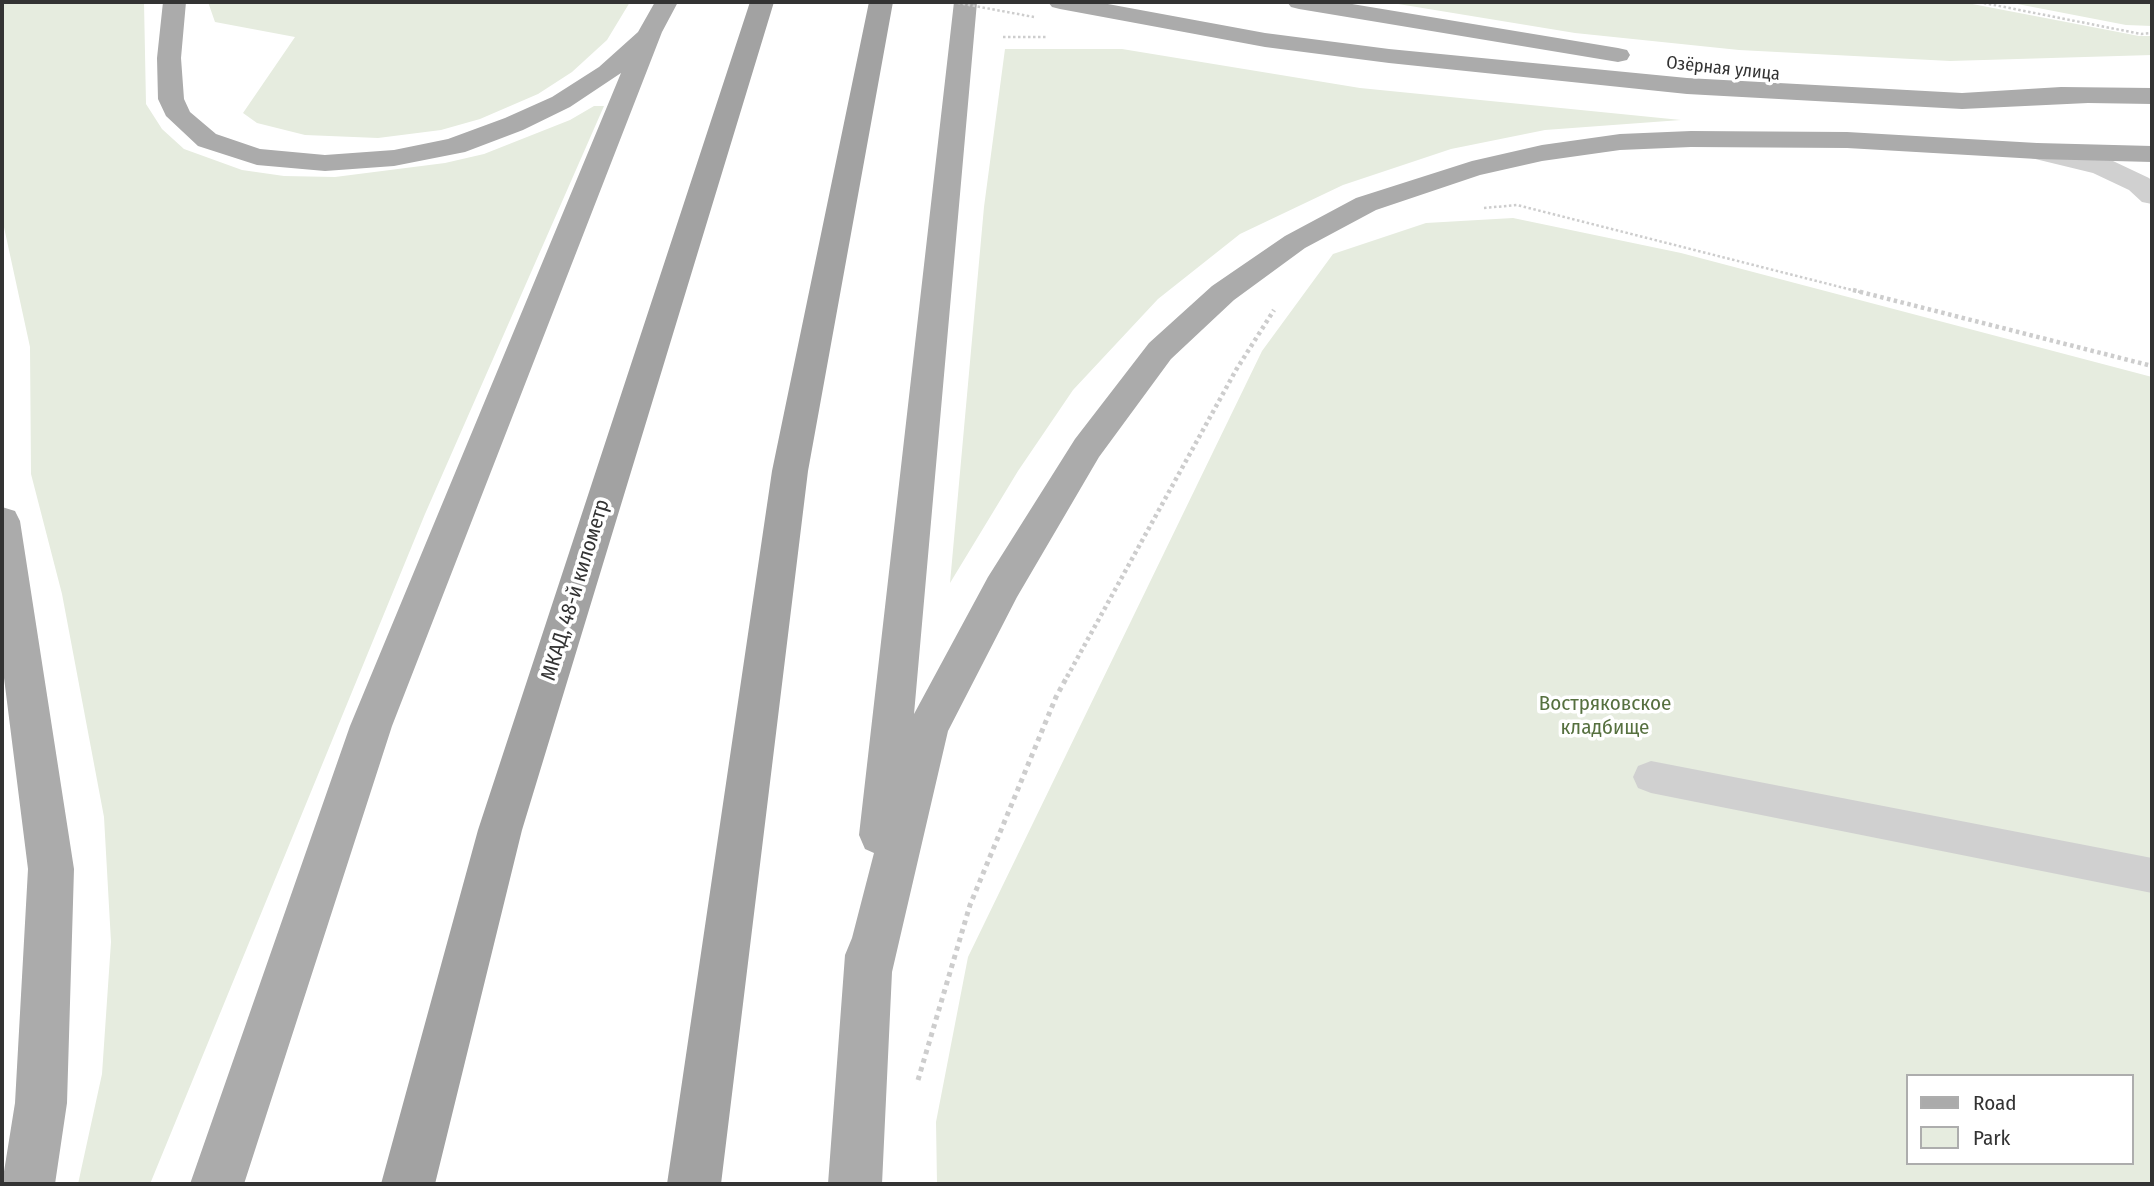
<!DOCTYPE html>
<html>
<head>
<meta charset="utf-8">
<style>
  body { margin:0 }
  #map { position:relative; width:2154px; height:1186px; overflow:hidden; background:#fff; font-family:"Fira Sans Condensed",sans-serif }
  canvas { display:block }
  .frame { position:absolute; inset:0; border:4px solid #333; pointer-events:none }
  .legend { position:absolute; left:1906px; top:1074px; width:228px; height:91px; box-sizing:border-box; background:#fff; border:2px solid #adadad; margin:0; padding:9px 12px; list-style:none; font-size:21px; color:#333 }
  .legend li { display:flex; align-items:center; gap:14px; height:35px }
  .legend b { width:35px; border:2px solid #adadad }
</style>
</head>
<body>
<div id="map">
<canvas width="2154" height="1186"></canvas>
<div class="frame"></div>
<ul class="legend">
<li><b style="height:9px;background:#ababab"></b>Road</li>
<li><b style="height:19px;background:#e6ecdf"></b>Park</li>
</ul>
</div>
<script>
const context = document.querySelector('canvas').getContext('2d');
context.lineJoin = 'round';
function fillPath(path, color) { context.fillStyle = color; context.fill(path, 'evenodd'); }
const toPath = rows => new Path2D(rows.map(r => 'M' + r).join(''));
function stroke(path, color, width, dash) { context.strokeStyle = color; context.lineWidth = width; context.lineCap = dash ? 'butt' : 'round'; context.setLineDash(dash || []); context.stroke(path); }
function write(font, color, halo, rows, align = 'center') {
  context.font = font + ' "Fira Sans Condensed",sans-serif'; context.lineWidth = 7; context.setLineDash([]); context.textBaseline = 'middle'; context.strokeStyle = halo; context.fillStyle = color; for (const [text, x, y, turn = 0] of rows) {
    context.save(); context.translate(x, y); context.rotate((+turn || 0) * Math.PI / 180); context.textAlign = isNaN(turn) ? turn : align; if (halo) context.strokeText(text, 0, 0); context.fillText(text, 0, 0); context.restore();
  }
}
fillPath(toPath([
  [2,2,144,2,146,104,162,129,184,149,242,170,284,176,335,177,445,163,484,154,570,120,594,106,604,106,425,514,150,1184,78,1184,102,1074,111,942,104,817,62,594,31,474,30,347,2,218],
  [208,2,630,2,607,40,572,72,538,94,480,119,441,130,378,138,305,135,257,123,243,113,295,37,215,22],
  [1386,2,1962,2,2139,36,2152,36,2152,55,1950,61,1739,50,1575,33],
  [2007,2,2152,2,2152,26,2126,25],
  [1005,49,1122,49,1360,88,1681,120,1545,130,1451,149,1343,185,1240,234,1158,299,1073,390,1018,471,950,583,984,207],
  [1513,218,1681,253,2152,377,2152,1184,937,1184,936,1122,968,957,1262,351,1333,254,1426,223],
  [1907,1076,2131,1076,2131,1163,1907,1163]
]), '#e6ecdf');
stroke(toPath([
  [1979,2,2141,34,2152,33],
  [1003,37,1047,37],
  [1484,208,1517,205,1860,292]
]), '#cdcdcd', 2.5, [2.5, 2.5]);
stroke(toPath([
  [1853,290,2152,366],
  [1067,677,1236,370,1274,310]
]), '#cdcdcd', 4.5, [3.5, 3.5]);
stroke(toPath([
  [918,1080,970,905,1056,697,1068,675]
]), '#cdcdcd', 5, [4.5, 4.5]);
fillPath(toPath([
  [1651,761,2152,858,2152,893,1651,793,1638,788,1633,777,1638,766,1651,761]
]), '#d0d0d0');
fillPath(toPath([
  [2037,143,2113,161,2149,178,2152,181,2152,204,2142,202,2129,190,2093,173,2027,157,2023,151,2027,145,2037,143]
]), '#d0d0d0');
fillPath(toPath([
  [163,2,186,2,181,58,184,99,190,112,216,134,260,149,325,155,394,150,448,139,505,118,552,97,599,67,638,32,655,2,678,2,662,32,392,726,244,1184,190,1184,350,726,621,73,570,107,523,130,465,152,394,166,325,171,257,165,198,146,166,116,158,99,157,58,163,2],
  [954,2,977,2,914,714,988,577,1075,439,1149,343,1212,286,1285,236,1356,198,1472,161,1542,145,1620,134,1691,131,1847,132,2037,143,2152,146,2152,162,2037,159,1847,148,1691,147,1620,150,1542,161,1480,175,1376,210,1305,248,1234,300,1171,359,1099,457,1017,597,948,731,892,972,882,1184,828,1184,845,955,852,938,874,853,865,849,859,835,954,2],
  [1048,2,1097,2,1265,33,1389,49,1687,78,1962,93,2061,87,2152,88,2152,104,2088,103,1962,109,1687,94,1389,63,1265,47,1060,9,1052,7,1048,2],
  [1287,2,1340,2,1618,48,1627,50,1630,55,1627,60,1618,62,1299,9,1291,7,1287,2],
  [2,507,15,511,20,521,74,869,67,1103,55,1184,2,1184,15,1103,28,869,2,662,2,507]
]), '#ababab');
fillPath(toPath([
  [750,2,774,2,522,830,435,1184,381,1184,478,830,750,2],
  [869,2,893,2,808,471,721,1184,667,1184,772,471,869,2]
]), '#a2a2a2');
stroke(toPath([
  [953,2,1034,17]
]), '#cdcdcd', 2.5, [2.5, 2.5]);
write('18px', '#333', '#fff', [
  ["Озёрная улица",1723,69,6]
]);
write('21px', '#333', '#fff', [
  ["МКАД, 48-й километр",576,590,-73]
]);
write('21px', '#56703f', '#fff', [
  ["Востряковское",1605,704],
  ["кладбище",1605,728]
]);
</script>
</body>
</html>
